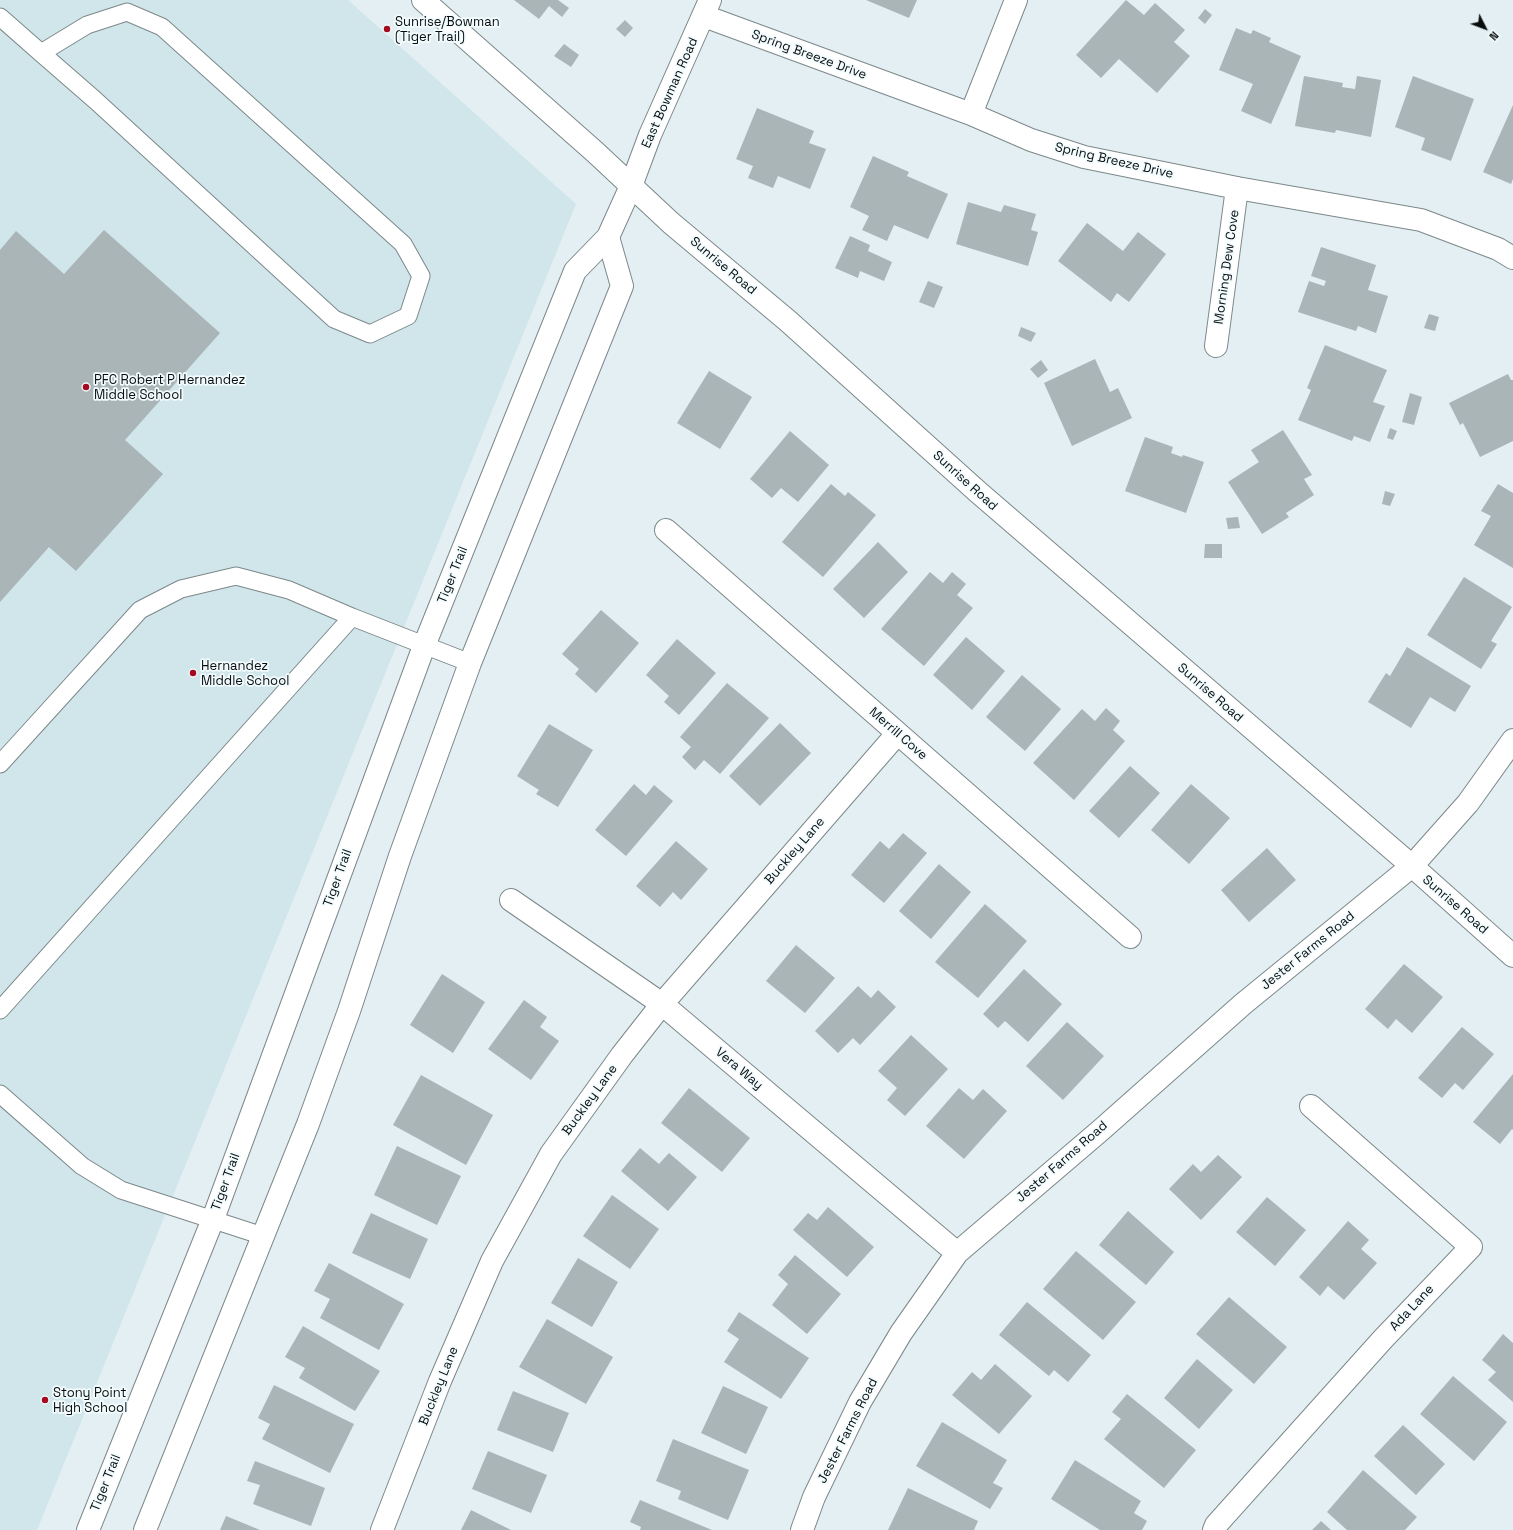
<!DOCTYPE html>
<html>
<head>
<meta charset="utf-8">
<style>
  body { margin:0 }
  #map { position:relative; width:1513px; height:1530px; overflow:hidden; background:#e3eff2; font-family:"Space Grotesk",sans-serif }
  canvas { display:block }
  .north { position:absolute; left:1465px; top:8px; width:40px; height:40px; -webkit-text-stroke:3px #f2fcfe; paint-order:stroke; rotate:132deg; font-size:11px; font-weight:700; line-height:16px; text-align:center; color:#090d0e }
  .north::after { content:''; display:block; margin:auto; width:14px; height:18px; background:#090d0e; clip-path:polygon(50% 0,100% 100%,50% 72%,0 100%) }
</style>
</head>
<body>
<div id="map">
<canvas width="1513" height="1530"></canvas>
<div class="north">N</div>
</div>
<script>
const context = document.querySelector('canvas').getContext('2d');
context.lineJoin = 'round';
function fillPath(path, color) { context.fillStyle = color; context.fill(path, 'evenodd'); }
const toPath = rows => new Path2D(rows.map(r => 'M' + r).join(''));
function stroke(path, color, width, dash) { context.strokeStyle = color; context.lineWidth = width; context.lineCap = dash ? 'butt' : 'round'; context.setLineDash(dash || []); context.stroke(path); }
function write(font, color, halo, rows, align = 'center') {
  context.font = font + ' "Space Grotesk",sans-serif'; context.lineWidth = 3.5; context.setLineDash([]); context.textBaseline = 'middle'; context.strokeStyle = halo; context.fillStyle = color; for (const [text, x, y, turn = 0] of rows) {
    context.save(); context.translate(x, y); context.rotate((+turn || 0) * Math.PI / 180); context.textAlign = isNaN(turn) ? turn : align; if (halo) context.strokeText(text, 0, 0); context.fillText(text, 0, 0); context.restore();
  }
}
fillPath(toPath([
  [0,0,348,0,576,204,37,1530,0,1530]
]), '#d0e6ea');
fillPath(toPath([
  [514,0,558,0,569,8,562,17,549,6,539,19],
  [866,0,917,0,909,18],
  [1126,0,1144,15,1155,3,1185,30,1174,42,1190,56,1157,93,1119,59,1101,78,1076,55],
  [1205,9,1212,15,1205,24,1198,18],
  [625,20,633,28,625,37,616,29],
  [1236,28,1251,34,1253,30,1271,38,1269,42,1301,56,1271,124,1241,111,1253,84,1219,70],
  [564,44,579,55,571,67,554,56],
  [1304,76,1343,83,1342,87,1355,89,1357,76,1381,80,1371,137,1336,130,1335,133,1295,126],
  [1413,76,1474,99,1451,161,1421,150,1425,138,1395,127],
  [1513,105,1513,179,1511,184,1483,172],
  [757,108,814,131,809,143,826,149,810,189,778,176,773,188,748,178,753,166,736,159],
  [873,156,909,172,907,176,948,194,928,239,894,225,887,241,862,230,869,216,850,207],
  [968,202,1001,212,1004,205,1036,214,1031,230,1038,232,1028,266,956,244],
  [1087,223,1123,251,1138,232,1166,254,1129,302,1117,293,1111,302,1058,261],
  [104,230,220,333,125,440,163,474,76,571,49,547,0,602,0,250,16,231,64,274],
  [850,236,870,245,868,251,892,262,884,281,860,271,858,278,835,268],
  [1321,247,1376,265,1368,290,1388,296,1376,333,1358,326,1356,331,1298,312,1309,281,1324,286,1326,281,1311,276],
  [928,281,943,287,934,308,919,302],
  [1429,314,1439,317,1435,331,1424,328],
  [1021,327,1036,333,1031,342,1018,336],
  [1325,345,1387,370,1373,402,1385,406,1370,442,1354,436,1352,441,1298,420,1311,390,1307,388],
  [1095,359,1110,392,1118,388,1132,418,1072,446,1044,383],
  [1041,360,1048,370,1038,378,1030,369],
  [709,371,752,397,720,449,677,423],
  [1508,374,1511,380,1513,380,1513,441,1480,457,1463,423,1460,425,1449,403],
  [1410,393,1422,397,1414,425,1402,422],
  [1390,428,1397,431,1393,440,1387,438],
  [1283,430,1312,475,1304,479,1314,495,1286,513,1289,517,1262,534,1228,482,1259,462,1251,450],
  [790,431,829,465,798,502,781,488,772,498,750,479],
  [1145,437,1173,447,1171,453,1182,457,1183,455,1204,462,1186,513,1125,491],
  [831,484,845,496,848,492,876,515,823,577,782,542],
  [1498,484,1513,493,1513,568,1474,545,1491,516,1481,511],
  [1385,491,1395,494,1390,506,1382,504],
  [1238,517,1240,528,1228,529,1226,518],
  [878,542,908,572,864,618,833,589],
  [1205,544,1222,544,1222,558,1204,558],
  [930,572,943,583,952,572,966,584,957,595,973,608,924,666,881,629],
  [1464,577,1512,607,1491,641,1497,644,1481,669,1427,635],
  [601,610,639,643,596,693,575,674,579,669,562,654],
  [966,637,1005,671,972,710,933,675],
  [677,639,716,673,679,715,664,702,669,696,646,675],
  [1407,647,1471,686,1455,712,1430,697,1411,728,1368,702,1386,673,1390,676],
  [1022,675,1061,709,1025,751,986,717],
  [727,683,769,718,720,774,704,760,695,770,682,757,691,747,680,737],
  [1106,708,1120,721,1113,730,1125,741,1074,800,1033,763,1082,709,1095,721],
  [780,723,811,753,760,806,729,776],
  [549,724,593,750,558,807,536,794,539,790,517,776],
  [1130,766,1160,793,1119,838,1089,811],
  [634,784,646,795,654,785,673,801,626,856,595,830],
  [1191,784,1230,818,1189,864,1151,830],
  [903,833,927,853,884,903,851,875,880,841,889,849],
  [676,841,708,869,681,900,673,892,660,907,636,886],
  [1267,848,1296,880,1249,922,1221,890],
  [939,864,971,892,931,939,899,911],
  [985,904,1027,941,978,998,935,962],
  [796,945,835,978,805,1013,766,981],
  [1404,964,1443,997,1412,1033,1396,1019,1388,1029,1365,1009],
  [1024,969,1062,1004,1028,1042,1005,1021,998,1028,983,1014],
  [442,974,485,1002,453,1053,410,1025],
  [858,986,871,998,878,990,896,1007,860,1045,853,1038,838,1053,815,1031],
  [524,1000,547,1017,540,1027,559,1041,531,1080,488,1049],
  [1067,1022,1104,1056,1063,1100,1026,1066],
  [1462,1027,1494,1054,1463,1090,1455,1083,1442,1098,1418,1078],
  [911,1035,948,1069,905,1116,887,1100,897,1088,878,1071],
  [1513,1074,1513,1130,1512,1129,1500,1144,1473,1122],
  [421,1075,493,1115,466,1165,393,1125],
  [689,1088,750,1138,722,1172,661,1123],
  [959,1088,973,1100,983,1089,1007,1111,964,1159,926,1126],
  [397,1146,461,1176,437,1225,374,1195],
  [640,1148,659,1164,669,1153,697,1177,668,1211,621,1171],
  [1218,1155,1242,1177,1201,1220,1169,1189,1193,1164,1201,1172],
  [612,1195,659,1229,630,1269,583,1236],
  [1267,1197,1306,1230,1275,1266,1236,1232],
  [828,1207,874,1247,847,1277,793,1230,808,1213,817,1220],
  [1128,1211,1174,1252,1146,1285,1099,1245],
  [371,1213,428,1239,410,1279,352,1253],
  [1348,1221,1369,1240,1361,1249,1377,1263,1344,1300,1328,1286,1320,1296,1299,1277],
  [1076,1251,1136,1302,1103,1340,1043,1289],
  [795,1255,841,1294,807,1334,772,1305,788,1284,778,1275],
  [578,1258,618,1282,592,1327,551,1303],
  [329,1263,404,1304,379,1350,320,1318,330,1299,314,1291],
  [1229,1297,1287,1347,1254,1384,1196,1334],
  [1027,1302,1091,1355,1068,1382,1054,1370,1049,1376,999,1335],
  [739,1312,809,1358,781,1399,724,1362,739,1339,727,1331],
  [547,1319,613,1357,586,1404,519,1367],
  [303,1326,380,1371,355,1411,299,1378,305,1368,285,1357],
  [1503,1334,1513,1343,1513,1402,1488,1380,1496,1372,1482,1360],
  [1197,1359,1233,1390,1199,1429,1164,1398],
  [995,1364,1032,1396,999,1434,952,1395,972,1372,981,1380],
  [1453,1376,1507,1422,1474,1461,1420,1414],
  [274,1385,354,1424,330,1473,262,1439,270,1424,258,1418],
  [723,1386,768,1407,746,1454,701,1433],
  [513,1391,569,1413,553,1452,497,1430],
  [1127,1394,1196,1450,1164,1488,1104,1439,1121,1419,1112,1412],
  [942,1422,1007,1460,993,1483,1003,1488,990,1509,916,1466],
  [1403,1425,1445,1464,1416,1495,1374,1456],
  [673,1439,749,1470,728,1520,678,1499,681,1491,656,1481],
  [488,1451,547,1475,531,1513,472,1489],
  [1075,1460,1141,1501,1134,1513,1147,1521,1142,1530,1100,1530,1051,1499],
  [255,1461,325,1488,311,1526,253,1504,260,1485,247,1481],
  [1363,1470,1417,1517,1405,1530,1347,1530,1327,1512],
  [908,1488,978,1521,974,1530,888,1530],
  [640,1500,712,1530,640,1530,641,1527,630,1522],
  [471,1510,511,1530,461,1530],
  [226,1516,260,1530,220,1530],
  [1321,1521,1331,1530,1312,1530]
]), '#aab5b8');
const lane = toPath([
  [0,17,41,53,95,100,334,319,370,334,408,316,421,276,403,244,162,27,127,12,87,25,41,53],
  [0,764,140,610,181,589,236,576,289,590,352,617,470,663],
  [0,1010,352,617],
  [0,1094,82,1166,121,1190,263,1236]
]);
const street = toPath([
  [704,16,971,114,1031,140,1084,157,1237,188,1421,220,1498,249,1513,258],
  [971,114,1016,0],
  [1216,346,1237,188],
  [666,530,1130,937],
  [511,900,662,1004,957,1253],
  [382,1530,440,1381,492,1261,551,1154,622,1055,662,1004,897,734],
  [802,1530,814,1497,860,1402,901,1333,957,1253,1101,1130,1243,1004,1412,866,1468,803,1513,740],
  [1214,1530,1216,1525,1383,1339,1471,1247,1311,1106]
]);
const secondary = toPath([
  [423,0,595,152,671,223,788,321,978,492,1412,866,1513,956],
  [88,1530,213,1219,424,646,575,271,608,237,631,186,650,135,710,0],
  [145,1530,308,1124,349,1011,400,856,470,663,622,286,608,237]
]);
stroke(lane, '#7c888a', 19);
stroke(street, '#7c888a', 24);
stroke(secondary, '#7c888a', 24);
stroke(lane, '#fff', 17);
stroke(street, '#fff', 22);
stroke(secondary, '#fff', 22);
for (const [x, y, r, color] of [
  [387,29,4,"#a50b1f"],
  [86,387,4,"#a50b1f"],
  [193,673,4,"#a50b1f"],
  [45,1400,4,"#a50b1f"]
]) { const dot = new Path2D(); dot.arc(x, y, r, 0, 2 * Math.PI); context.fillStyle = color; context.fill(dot); stroke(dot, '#f2fcfe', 1.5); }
write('13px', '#090d0e', '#f2fcfe', [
  ["Sunrise/Bowman",395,22],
  ["(Tiger Trail)",395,37],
  ["PFC Robert P Hernandez",94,380],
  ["Middle School",94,395],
  ["Hernandez",201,666],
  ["Middle School",201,681],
  ["Stony Point",53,1393],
  ["High School",53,1408]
], 'left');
write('13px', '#090d0e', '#f2fcfe', [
  ["Spring Breeze Drive",809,55,20],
  ["East Bowman Road",670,93,-66],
  ["Spring Breeze Drive",1114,161,13],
  ["Sunrise Road",723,266,40],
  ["Morning Dew Cove",1227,267,-82],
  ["Sunrise Road",965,481,42],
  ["Tiger Trail",453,575,-68],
  ["Sunrise Road",1210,693,41],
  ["Merrill Cove",898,734,41],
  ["Buckley Lane",795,851,-49],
  ["Tiger Trail",338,878,-70],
  ["Sunrise Road",1455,905,41],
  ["Jester Farms Road",1308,951,-39],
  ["Vera Way",739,1069,40],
  ["Buckley Lane",590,1100,-54],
  ["Jester Farms Road",1062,1162,-41],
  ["Tiger Trail",226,1182,-70],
  ["Ada Lane",1412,1308,-47],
  ["Buckley Lane",439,1386,-68],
  ["Jester Farms Road",848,1431,-63],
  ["Tiger Trail",106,1483,-68]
]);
</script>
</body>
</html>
